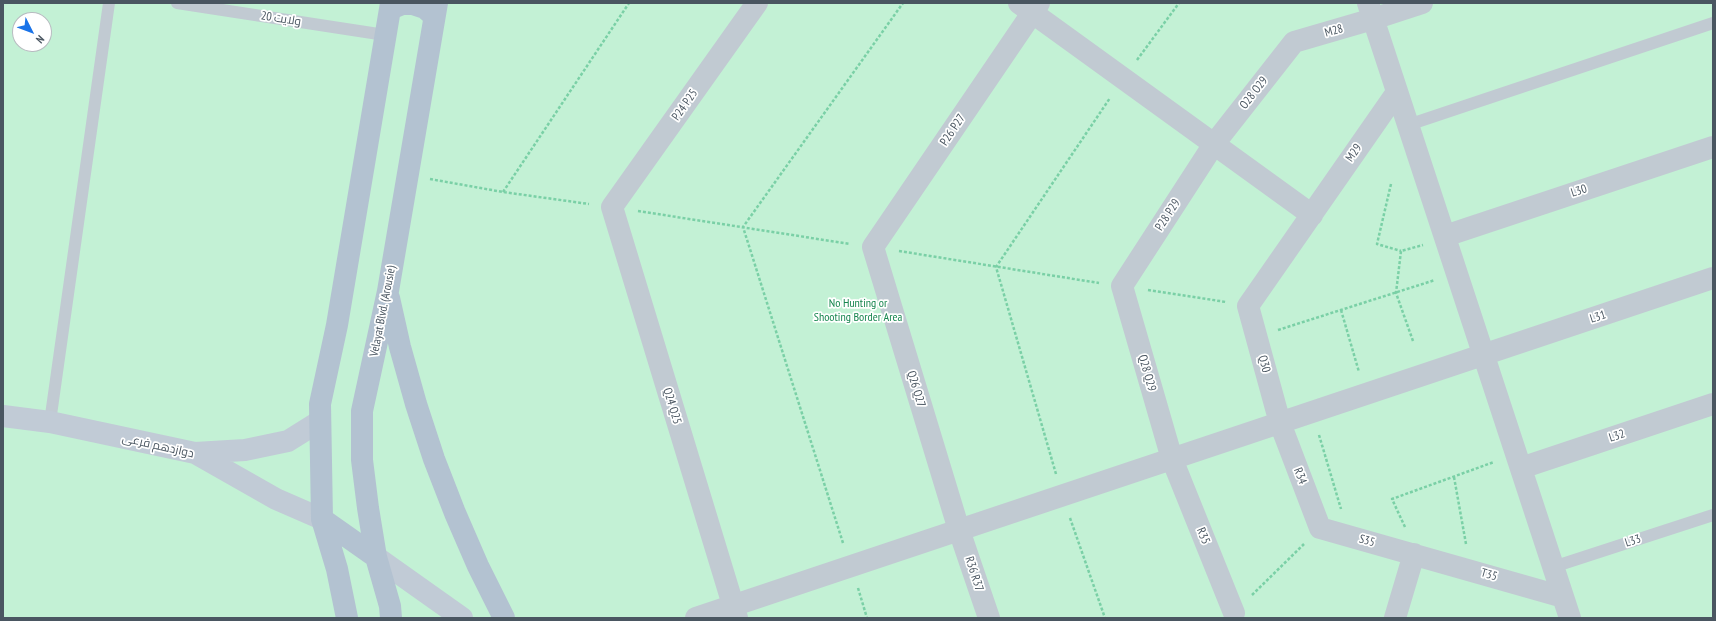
<!DOCTYPE html>
<html>
<head>
<meta charset="utf-8">
<style>
  body { margin:0 }
  #map { position:relative; width:1716px; height:621px; overflow:hidden; background:#f5f3f3; font-family:"PT Sans Narrow",sans-serif }
  canvas { display:block }
  .frame { position:absolute; inset:0; border:4px solid #4a5661; pointer-events:none }
  .north { position:absolute; left:12px; top:12px; width:40px; height:40px; box-sizing:border-box; background:#fff; border:1px solid #b7bbc0; border-radius:50%; rotate:132deg; font-size:11px; font-weight:700; line-height:16px; text-align:center; color:#4a5661 }
  .north::after { content:''; display:block; margin:auto; width:14px; height:18px; background:#1a73e8; clip-path:polygon(50% 0,100% 100%,50% 72%,0 100%) }
</style>
</head>
<body>
<div id="map">
<canvas width="1716" height="621"></canvas>
<div class="frame"></div>
<div class="north">N</div>
</div>
<script>
const context = document.querySelector('canvas').getContext('2d');
context.lineJoin = 'round';
function fillPath(path, color) { context.fillStyle = color; context.fill(path, 'evenodd'); }
const toPath = rows => new Path2D(rows.map(r => 'M' + r).join(''));
function stroke(path, color, width, dash) { context.strokeStyle = color; context.lineWidth = width; context.lineCap = dash ? 'butt' : 'round'; context.setLineDash(dash || []); context.stroke(path); }
function write(font, color, halo, rows, align = 'center') {
  context.font = font + ' "PT Sans Narrow",Cairo,sans-serif'; context.lineWidth = 3.5; context.setLineDash([]); context.textBaseline = 'middle'; context.strokeStyle = halo; context.fillStyle = color; for (const [text, x, y, turn = 0] of rows) {
    context.save(); context.translate(x, y); context.rotate((+turn || 0) * Math.PI / 180); context.textAlign = isNaN(turn) ? turn : align; if (halo) context.strokeText(text, 0, 0); context.fillText(text, 0, 0); context.restore();
  }
}
fillPath(toPath([
  [3,3,1713,3,1713,618,3,618],
  [20,20,44,20,44,44,20,44]
]), '#c3f1d5');
stroke(toPath([
  [1137,60,1179,3],
  [430,179,503,192,589,204],
  [1391,184,1377,244,1401,251],
  [503,192,629,3],
  [638,211,850,244],
  [899,251,1099,283],
  [1148,290,1226,302],
  [1341,310,1359,372],
  [1278,330,1435,280],
  [1413,341,1396,293,1401,251,1423,245],
  [1319,435,1341,509],
  [1056,474,996,267,1110,98],
  [1454,477,1466,544],
  [1070,518,1105,618],
  [1405,527,1392,499,1494,462],
  [843,543,743,227,903,3],
  [858,588,867,618],
  [1252,595,1304,544]
]), '#7ad0a6', 2.5, [3, 2]);
stroke(toPath([
  [177,3,385,35],
  [1408,125,1713,23],
  [50,422,109,3],
  [1553,567,1713,515]
]), '#c1cad2', 12);
stroke(toPath([
  [1019,3,1312,215],
  [1368,3,1570,618],
  [1397,92,1248,306,1280,423,1320,528,1563,597],
  [1445,236,1713,147],
  [1521,468,1713,404],
  [1234,613,1172,459,1122,286,1214,144,1294,42,1373,19,1422,3],
  [696,618,1713,278],
  [737,618,612,207,757,3],
  [989,618,959,530,873,247,1039,3],
  [1395,618,1414,554]
]), '#c1cad2', 22);
stroke(toPath([
  [3,416,50,422,195,453,276,499,322,519],
  [195,453,245,450,288,441,320,421],
  [376,557,462,618]
]), '#c1cbd6', 22);
stroke(toPath([
  [390,9,402,4,413,4,425,8,434,16],
  [389,298,400,347,416,404,434,459,455,513,478,566,504,618],
  [322,519,376,557],
  [347,618,337,569,322,519,320,404,337,325,391,3],
  [391,618,390,606,376,557,368,508,362,460,362,411,388,291,437,3]
]), '#b3c2d1', 22);
write('12px', '#4a5661', '#fff', [
  ["ولایت 20",281,19,9],
  ["M28",1334,31,-16],
  ["O28 O29",1254,93,-52],
  ["P24 P25",685,105,-55],
  ["P26 P27",953,130,-56],
  ["M29",1354,153,-55],
  ["L30",1579,191,-18],
  ["P28 P29",1168,215,-57],
  ["Velayat Blvd. (Arousie)",383,311,-79],
  ["L31",1598,317,-18],
  ["Q30",1264,364,75],
  ["Q28 Q29",1147,373,74],
  ["Q26 Q27",916,389,73],
  ["Q24 Q25",672,406,73],
  ["L32",1617,436,-18],
  ["دوازدهم فرعی",158,446,13],
  ["R34",1300,476,69],
  ["R35",1203,536,68],
  ["S35",1367,541,15],
  ["L33",1633,541,-18],
  ["R36 R37",974,574,72],
  ["T35",1489,575,16]
]);
write('12px', '#17864f', '#fff', [
  ["No Hunting or",858,304],
  ["Shooting Border Area",858,318]
]);
</script>
</body>
</html>
